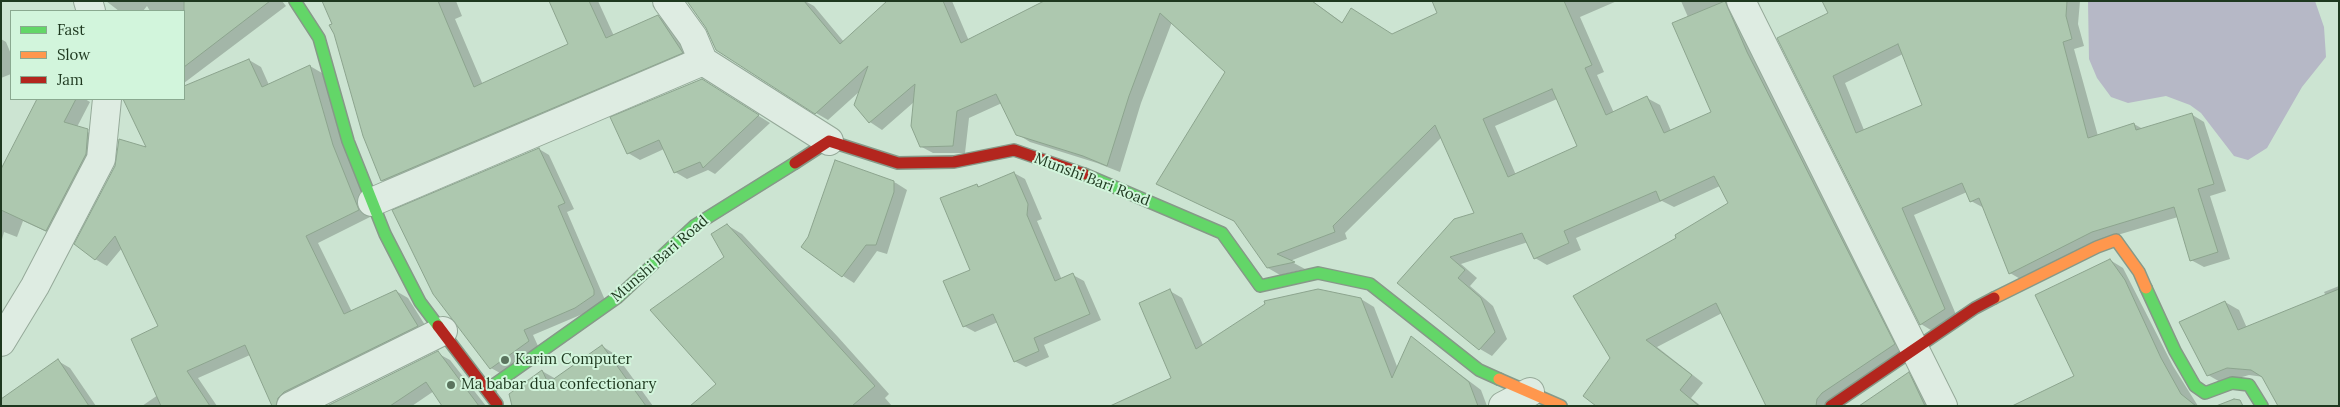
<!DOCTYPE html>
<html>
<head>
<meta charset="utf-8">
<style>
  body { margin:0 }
  #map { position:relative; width:2340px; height:407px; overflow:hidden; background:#cce4d2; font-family:Lora,serif }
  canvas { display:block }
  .frame { position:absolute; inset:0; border:2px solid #1e381f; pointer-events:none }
  .legend { position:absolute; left:10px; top:10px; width:175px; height:90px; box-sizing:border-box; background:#d2f5dc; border:1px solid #8aa990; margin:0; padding:6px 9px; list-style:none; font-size:15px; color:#1e381f }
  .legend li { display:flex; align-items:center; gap:10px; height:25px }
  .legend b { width:25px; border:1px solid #8aa990 }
</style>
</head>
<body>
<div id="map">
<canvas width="2340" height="407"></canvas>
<div class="frame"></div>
<ul class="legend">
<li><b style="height:6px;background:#63d668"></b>Fast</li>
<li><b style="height:6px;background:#ff974d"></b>Slow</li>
<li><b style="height:6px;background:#b3261e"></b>Jam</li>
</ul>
</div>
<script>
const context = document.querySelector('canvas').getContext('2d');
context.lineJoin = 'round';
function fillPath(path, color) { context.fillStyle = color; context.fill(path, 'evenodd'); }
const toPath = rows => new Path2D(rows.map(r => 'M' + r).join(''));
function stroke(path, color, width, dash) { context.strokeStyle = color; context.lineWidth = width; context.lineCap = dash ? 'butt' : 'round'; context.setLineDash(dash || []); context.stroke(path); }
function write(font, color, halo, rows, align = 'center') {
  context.font = font + ' Lora,serif'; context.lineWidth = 4; context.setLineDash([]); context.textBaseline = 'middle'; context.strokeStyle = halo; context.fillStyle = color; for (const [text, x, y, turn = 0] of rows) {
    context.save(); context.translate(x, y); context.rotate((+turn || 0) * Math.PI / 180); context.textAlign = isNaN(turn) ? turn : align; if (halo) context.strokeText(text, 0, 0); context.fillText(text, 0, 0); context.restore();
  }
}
fillPath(toPath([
  [2088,1,2315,1,2324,27,2326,57,2302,87,2267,148,2248,160,2234,156,2201,113,2190,105,2166,96,2128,103,2111,97,2097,78,2089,59]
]), '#b6b8c6');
fillPath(toPath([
  [106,1,282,1,286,6,184,83,184,11,150,11,147,6,143,11,119,11],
  [324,1,456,1,462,16,455,19,483,85,570,45,550,1,598,1,614,36,658,16,671,24,695,60,395,188,382,180,333,24],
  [799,1,805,1,814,6,844,42,886,4,884,1,952,1,969,41,1011,21,1010,18,1047,1,1312,1,1343,23,1392,35,1439,14,1433,1,1617,1,1580,17,1604,72,1597,75,1614,113,1647,98,1660,105,1671,131,1713,112,1688,17,1681,1,1740,1,1906,351,1830,406,1768,406,1722,313,1657,347,1703,383,1691,398,1701,406,1598,406,1611,358,1678,239,1729,203,1720,186,1674,207,1662,201,1576,238,1581,250,1547,265,1535,258,1528,242,1461,264,1477,278,1470,286,1493,306,1507,339,1492,356,1480,349,1399,283,1476,213,1442,137,1345,233,1347,239,1290,261,1305,269,1280,275,1268,268,1236,222,1158,184,1226,72,1172,22,1141,103,1120,172,1097,163,1030,142,1017,134,1002,103,969,118,965,153,933,153,920,146,914,102,882,130,870,122,855,105,860,91,828,120,816,113],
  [1557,99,1579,147,1516,175,1495,126],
  [1824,1,2080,1,2078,24,2084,46,2074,49,2098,136,2134,124,2143,129,2191,114,2204,122,2226,191,2210,196,2230,259,2204,267,2191,260,2178,217,2104,239,2022,280,2010,273,1984,208,1971,201,1967,192,1914,215,1957,317,1934,332,1921,324,1778,38,1830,13],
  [1903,54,1924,105,1864,130,1845,83],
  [1,39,6,42,11,54,11,74,1,78],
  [249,60,261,67,269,85,310,66,322,73,370,217,318,243,352,312,396,291,408,298,430,333,290,406,274,406,250,355,198,378,217,406,142,406,158,395,160,327,122,248,107,266,95,259,148,149,125,99,184,99,184,88],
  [713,87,770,123,715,174,708,170,687,179,675,172,664,149,640,160,628,153],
  [39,99,85,99,90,102,77,127,100,138,58,237,23,221,17,237,4,232,1,243,1,171],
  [539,149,549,155,574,209,567,212,605,300,585,313,533,335,538,346,500,373,491,368],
  [836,162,896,183,907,190,887,254,877,251,854,283,843,276,809,238],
  [1014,173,1025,179,1042,219,1037,221,1062,280,1073,275,1084,281,1101,320,1044,345,1049,357,1026,367,1014,361,998,322,975,332,964,326,972,270,977,185,980,187],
  [727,225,742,234,838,337,889,394,885,398,892,406,692,406,718,385],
  [2110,260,2123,268,2173,366,2198,406,2014,406,2076,376],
  [2339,286,2339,406,2264,377,2249,375,2222,383,2208,375,2225,302,2239,310,2247,328,2326,296,2324,292],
  [1170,291,1182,298,1203,345,1361,299,1374,307,1398,369,1412,338,1481,390,1487,406,1113,406,1173,379],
  [602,346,616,355,653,406,523,406,542,371,556,379],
  [437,353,450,360,486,406,444,406,434,391,412,406,330,406],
  [58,361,70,368,96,406,1,406],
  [1909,374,1921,381,1934,406,1861,406]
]), '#0003');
const building = toPath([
  [184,1,270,1,184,67,184,1],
  [322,1,438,1,474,87,568,44,549,1,589,1,606,38,658,15,683,53,381,181,363,136,334,34,329,25,332,24,322,1],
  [687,1,804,1,840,44,887,1,943,1,961,43,1044,1,1312,1,1342,23,1351,8,1392,34,1437,13,1432,1,1564,1,1592,65,1585,68,1606,115,1647,96,1664,133,1711,112,1672,23,1725,1,1747,52,1895,344,1822,393,1817,399,1816,406,1766,406,1716,303,1646,340,1692,375,1680,390,1699,406,1596,406,1583,396,1610,358,1573,296,1676,238,1675,235,1728,203,1714,176,1660,201,1656,191,1564,231,1569,243,1534,259,1522,233,1450,257,1465,270,1458,278,1481,298,1495,332,1479,350,1397,283,1454,219,1474,213,1435,125,1333,226,1335,232,1277,254,1295,262,1267,268,1234,221,1156,184,1225,72,1160,13,1129,96,1107,166,1083,156,1016,135,996,94,957,111,953,146,920,147,911,126,915,84,869,123,854,105,868,66,815,114,716,50,706,28,687,1],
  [1552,89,1577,146,1508,177,1483,119,1552,89],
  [1822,1,2067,1,2066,16,2072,39,2063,42,2088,138,2134,123,2136,130,2192,113,2214,184,2198,189,2218,252,2190,261,2174,207,2092,232,2009,274,1979,198,1970,202,1962,183,1902,208,1945,309,1920,325,1777,38,1828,13,1822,1],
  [1898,44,1922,105,1856,133,1833,76,1898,44],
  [249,59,262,87,310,65,333,145,359,210,306,236,344,314,396,290,418,326,284,392,278,398,276,406,272,406,245,345,187,371,210,406,161,406,131,339,158,326,115,236,95,260,74,244,115,166,119,139,146,147,123,99,184,99,184,86,249,59],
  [702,79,759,115,703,168,700,162,674,173,659,140,627,154,610,117,702,79],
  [37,99,76,99,64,122,88,129,86,154,46,231,1,210,1,169,37,99],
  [539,148,565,203,558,206,594,290,594,295,575,308,524,330,529,341,490,369,433,294,392,210,539,148],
  [835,160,894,181,894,192,876,245,866,245,842,277,801,247,808,237,835,160],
  [1014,172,1028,204,1027,215,1055,281,1073,273,1090,314,1034,338,1039,351,1014,362,993,314,963,327,943,281,970,270,940,198,977,184,978,187,1014,172],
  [727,224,875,386,852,406,690,406,716,384,650,310,724,257,711,234,727,224],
  [2110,259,2125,280,2161,358,2181,394,2196,406,2012,406,2074,376,2035,295,2110,259],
  [1170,289,1196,349,1265,304,1264,301,1318,289,1361,298,1392,378,1411,336,1469,382,1478,406,1110,406,1171,378,1139,303,1170,289],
  [2339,289,2339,406,2278,406,2262,377,2251,370,2227,368,2207,376,2179,322,2225,301,2238,330,2339,289],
  [602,345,646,406,512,406,509,394,542,370,548,383,602,345],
  [438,351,479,406,442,406,426,382,390,406,327,406,438,351],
  [58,359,89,406,1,406,1,399,58,359],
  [1909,372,1925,406,1859,406,1909,372],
  [2234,399,2240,400,2243,406,2216,406,2234,399]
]);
fillPath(building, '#adc8af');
stroke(building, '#8ca48e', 1);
const street = toPath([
  [88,1,91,11],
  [667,1,693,37,703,61,829,141],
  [1741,1,1943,406],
  [372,202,703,61],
  [1,342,35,286,101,159,107,99],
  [291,406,443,331],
  [1503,406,1530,392]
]);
const fast = toPath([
  [295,1,319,38,348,141,385,234,420,302,438,326],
  [1084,174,1222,233,1260,286,1318,273,1370,284,1479,370,1499,379],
  [2146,288,2175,351,2195,386,2205,393,2232,383,2249,385,2262,406],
  [488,389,618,297,694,226,795,163]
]);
const slow = toPath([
  [1994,298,2097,247,2116,240,2139,272,2146,288],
  [1499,379,1561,406]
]);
const jam = toPath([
  [795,163,829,141,898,163,954,162,1014,150,1084,174],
  [438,326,497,404],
  [1831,406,1975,308,1994,298]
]);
stroke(street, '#95a999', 30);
stroke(fast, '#869988', 14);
stroke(slow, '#869988', 14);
stroke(jam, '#869988', 14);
stroke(street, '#deece2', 28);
stroke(fast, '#63d668', 11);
stroke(slow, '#ff974d', 11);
stroke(jam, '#b3261e', 11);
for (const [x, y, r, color] of [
  [505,360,5,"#5b745e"],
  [451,385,5,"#5b745e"]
]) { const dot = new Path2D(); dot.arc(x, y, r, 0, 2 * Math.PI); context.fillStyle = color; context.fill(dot); stroke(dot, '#d2f5dc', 2); }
write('15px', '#1e381f', '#d2f5dc', [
  ["Munshi Bari Road",1092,180,21],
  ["Munshi Bari Road",660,259,-41]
]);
write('15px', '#1e381f', '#d2f5dc', [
  ["Karim Computer",515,360],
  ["Ma babar dua confectionary",461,385]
], 'left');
</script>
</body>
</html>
